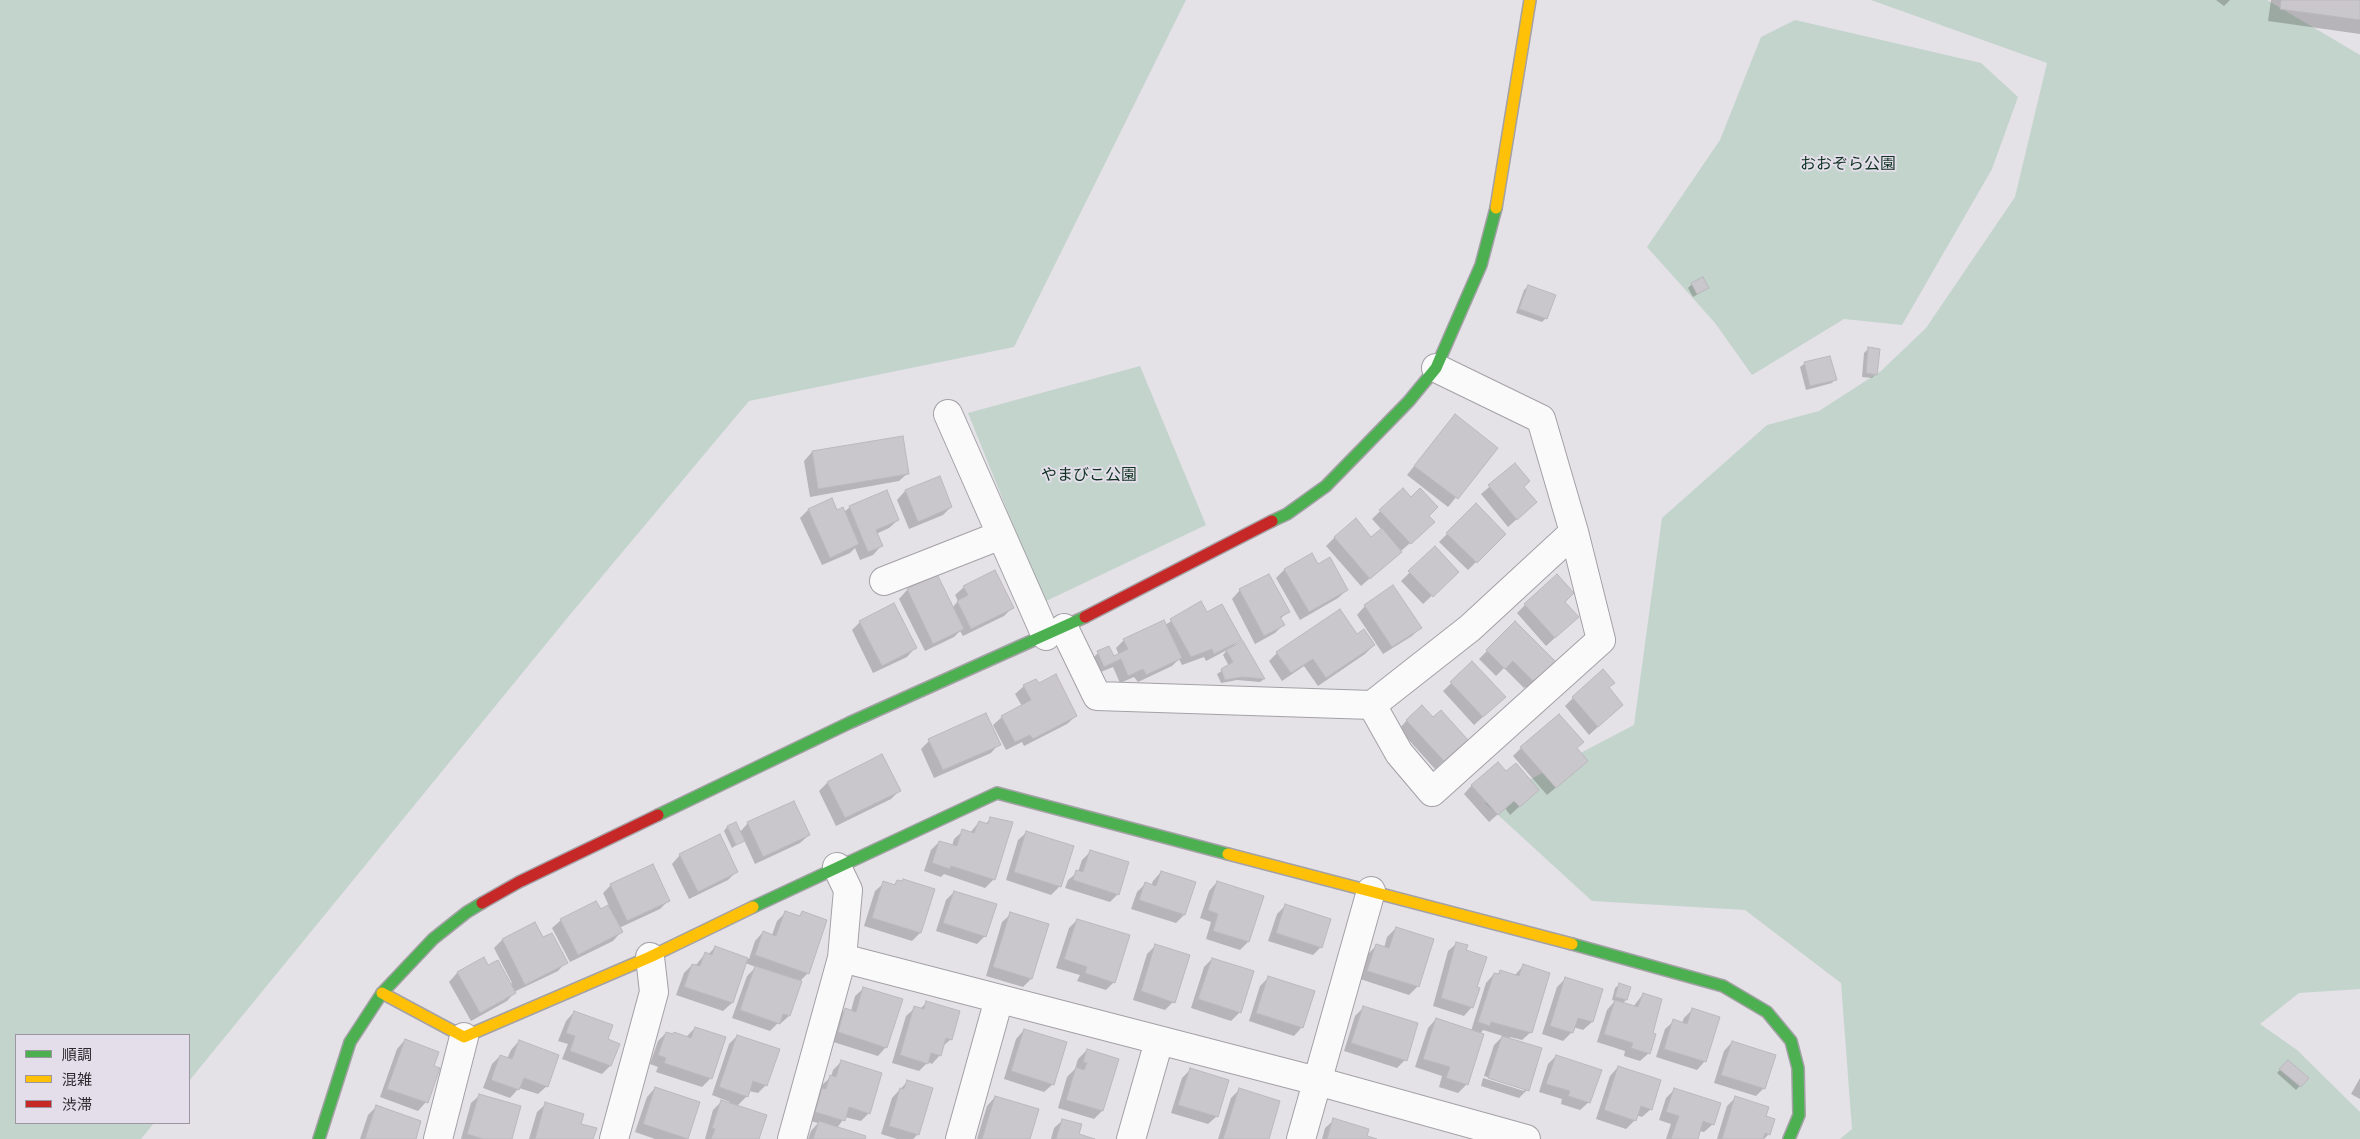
<!DOCTYPE html>
<html>
<head>
<meta charset="utf-8">
<style>
  body { margin:0 }
  #map { position:relative; width:2360px; height:1139px; overflow:hidden; background:#e4e1e7; font-family:Inter,"Noto Sans JP",sans-serif }
  canvas { display:block }
  .legend { position:absolute; left:15px; top:1034px; width:175px; height:90px; box-sizing:border-box; background:#e4deea; border:1px solid #9b969f; margin:0; padding:6px 9px; list-style:none; font-size:15px; color:#2d2a2f }
  .legend li { display:flex; align-items:center; gap:10px; height:25px }
  .legend b { width:25px; border:1px solid #9b969f }
</style>
</head>
<body>
<div id="map">
<canvas width="2360" height="1139"></canvas>
<ul class="legend">
<li><b style="height:6px;background:#4caf50"></b>順調</li>
<li><b style="height:6px;background:#ffc107"></b>混雑</li>
<li><b style="height:6px;background:#c62828"></b>渋滞</li>
</ul>
</div>
<script>
const context = document.querySelector('canvas').getContext('2d');
context.lineJoin = 'round';
function fillPath(path, color) { context.fillStyle = color; context.fill(path, 'evenodd'); }
const toPath = rows => new Path2D(rows.map(r => 'M' + r).join(''));
function stroke(path, color, width, dash) { context.strokeStyle = color; context.lineWidth = width; context.lineCap = dash ? 'butt' : 'round'; context.setLineDash(dash || []); context.stroke(path); }
function write(font, color, halo, rows, align = 'center') {
  context.font = font + ' Inter,"Noto Sans JP",sans-serif'; context.lineWidth = 4; context.setLineDash([]); context.textBaseline = 'middle'; context.strokeStyle = halo; context.fillStyle = color; for (const [text, x, y, turn = 0] of rows) {
    context.save(); context.translate(x, y); context.rotate((+turn || 0) * Math.PI / 180); context.textAlign = isNaN(turn) ? turn : align; if (halo) context.strokeText(text, 0, 0); context.fillText(text, 0, 0); context.restore();
  }
}
fillPath(toPath([
  [0,0,1186,0,1014,347,749,401,573,611,189,1081,189,1035,16,1035,16,1123,154,1123,141,1139,0,1139],
  [1871,0,2267,0,2360,55,2360,989,2299,993,2260,1024,2297,1050,2360,1112,2360,1139,1840,1139,1852,1129,1841,983,1745,910,1592,901,1485,803,1634,725,1662,518,1767,425,1819,411,1881,371,1926,328,2015,197,2047,63],
  [1795,20,1981,63,2018,97,1992,169,1902,325,1844,319,1752,375,1715,323,1647,247,1720,140,1761,37],
  [1140,366,1206,525,1044,602,968,413]
]), '#c3d4cc');
fillPath(toPath([
  [2216,0,2230,0,2224,6],
  [2271,0,2360,0,2360,34,2268,21],
  [1692,284,1708,288,1693,297,1688,288],
  [1528,286,1546,318,1542,322,1516,313,1524,290],
  [1868,349,1876,374,1872,378,1862,377,1864,353],
  [1829,357,1835,379,1832,383,1806,390,1800,367,1804,364],
  [1455,415,1496,448,1448,507,1407,475],
  [812,452,908,473,899,481,810,497,804,461],
  [1515,465,1522,487,1536,502,1508,527,1481,494],
  [939,478,951,507,943,515,909,529,897,500,905,491],
  [1402,490,1428,516,1425,530,1361,586,1326,546,1335,537,1371,539,1382,530,1372,519],
  [831,500,837,512,844,512,850,507,898,520,889,528,876,534,881,546,873,555,860,560,855,548,850,553,822,565,800,518,808,510],
  [1476,505,1504,534,1468,570,1439,542],
  [1435,548,1457,572,1423,604,1401,581],
  [1311,555,1318,565,1347,590,1338,598,1300,620,1276,578,1284,570],
  [936,576,952,608,958,601,955,595,964,587,1012,608,1004,616,963,636,960,631,954,637,925,651,899,599,907,590],
  [1240,590,1288,612,1280,619,1283,625,1275,633,1255,644,1232,599],
  [1563,602,1569,625,1546,646,1517,613,1525,605],
  [1200,603,1207,614,1240,640,1232,647,1264,679,1260,682,1237,680,1221,683,1217,674,1229,666,1223,655,1227,650,1206,661,1204,657,1182,665,1179,659,1172,666,1138,682,1134,677,1120,683,1113,667,1096,674,1090,661,1098,653,1114,657,1119,655,1116,648,1124,640,1165,625],
  [1365,606,1420,628,1412,636,1383,654,1357,615],
  [860,622,915,648,907,657,873,673,852,630],
  [1515,623,1554,662,1528,688,1526,687,1524,688,1504,668,1496,676,1479,659],
  [1357,636,1374,645,1365,654,1318,686,1304,666,1282,681,1269,661,1277,653],
  [1472,663,1496,705,1474,725,1443,691],
  [1024,686,1076,716,1067,724,1024,746,1022,742,1006,750,993,725,1002,717,1022,706,1015,694],
  [1608,688,1622,705,1589,735,1565,706,1573,698],
  [1407,720,1458,748,1435,769,1399,729],
  [929,741,999,744,991,753,934,778,921,749],
  [1521,748,1575,749,1578,769,1547,795,1513,756],
  [827,783,899,791,891,799,836,826,819,791],
  [1472,785,1529,798,1510,815,1505,808,1489,822,1464,794],
  [991,819,994,879,985,888,944,874,941,877,924,871,931,850,939,842,952,846,954,839,963,831,970,833,979,822,985,824],
  [748,823,809,835,800,843,755,864,744,840,732,848,724,831,727,827,740,832],
  [1027,832,1060,886,1051,895,1006,880,1018,840],
  [1091,851,1118,894,1110,902,1065,888,1068,880,1078,872,1082,860],
  [680,855,736,872,728,880,689,899,672,864],
  [1161,872,1184,915,1176,923,1131,909,1137,892,1145,884,1151,886,1153,881],
  [904,880,920,933,912,941,864,926,875,891,884,883,893,886,897,881,902,882],
  [1217,882,1248,942,1240,950,1206,939,1211,922,1200,918,1209,891],
  [611,885,668,901,660,909,619,928,621,932,613,941,570,962,552,928,561,920,600,911,609,906,603,893],
  [954,892,985,936,977,944,936,931,946,900],
  [1285,906,1321,947,1313,955,1268,941,1277,914],
  [785,913,798,917,802,913,808,973,799,982,789,1016,780,1024,778,1023,770,1031,732,1018,747,976,756,967,745,963,732,1003,723,1011,676,995,684,973,692,965,695,966,705,954,708,955,715,947,749,959,755,941,763,932,772,935,777,921],
  [1011,914,1031,979,1023,987,986,976,1002,922],
  [1077,920,1114,982,1106,990,1077,981,1080,975,1056,968,1069,928],
  [1396,928,1418,986,1409,995,1360,979,1368,954,1377,945,1384,948,1387,937],
  [542,939,566,962,558,971,516,991,507,1001,471,1021,449,982,457,973,484,959,488,966,510,984,512,983,494,948,502,940],
  [1457,943,1464,951,1476,987,1472,1007,1464,1016,1433,1006,1448,951],
  [1155,946,1173,1002,1165,1010,1133,1000,1147,954],
  [1212,959,1240,1012,1231,1021,1191,1008,1204,967],
  [1523,966,1531,1032,1522,1040,1510,1037,1510,1040,1527,1090,1519,1098,1481,1086,1483,1078,1524,1091,1524,1088,1484,1076,1494,1045,1503,1036,1483,1030,1480,1034,1467,1084,1458,1093,1439,1087,1442,1076,1415,1067,1428,1028,1436,1019,1471,1031,1486,983,1494,974,1497,975,1501,971,1514,976],
  [1269,977,1302,1027,1294,1036,1249,1021,1260,986],
  [1566,978,1601,990,1592,1022,1583,1030,1573,1027,1572,1032,1563,1041,1542,1034,1557,987],
  [1619,985,1626,1000,1622,1004,1633,1007,1643,994,1651,1033,1649,1053,1640,1061,1624,1056,1625,1051,1597,1042,1607,1010,1615,1001,1612,1000,1615,988],
  [864,988,886,1047,878,1056,830,1041,837,1018,845,1009,851,1011,855,996],
  [926,1003,951,1039,942,1047,940,1055,932,1064,928,1062,919,1071,892,1063,906,1016,915,1008,920,1009],
  [1363,1008,1405,1060,1397,1068,1344,1051,1355,1016],
  [1692,1010,1705,1061,1697,1070,1656,1057,1665,1029,1674,1021,1682,1023,1684,1018],
  [574,1012,606,1040,618,1044,610,1066,602,1074,562,1059,568,1044,558,1041,566,1021],
  [695,1028,724,1038,710,1079,702,1087,656,1072,658,1067,650,1064,658,1041,666,1033,686,1037],
  [1024,1030,1053,1084,1044,1092,1004,1079,1016,1039],
  [737,1036,766,1085,758,1093,749,1091,747,1096,737,1106,757,1139,705,1139,713,1110,722,1101,729,1104,730,1102,712,1095,729,1044],
  [405,1040,433,1067,426,1102,418,1111,380,1097,397,1049],
  [519,1041,547,1086,538,1094,519,1088,510,1098,483,1088,492,1064,500,1056,507,1059,511,1050],
  [1732,1042,1764,1088,1756,1096,1714,1083,1724,1051],
  [1087,1050,1102,1111,1094,1119,1058,1108,1067,1077,1075,1069,1078,1059],
  [1556,1056,1589,1102,1580,1110,1561,1104,1562,1099,1539,1092,1548,1064],
  [2288,1061,2307,1078,2296,1090,2277,1073],
  [841,1062,869,1113,861,1121,845,1117,837,1128,863,1139,808,1139,811,1131,818,1123,807,1120,814,1098,820,1093,822,1085,831,1077,833,1070],
  [1618,1067,1651,1109,1642,1117,1636,1115,1635,1120,1626,1129,1596,1119,1610,1076],
  [1190,1070,1217,1116,1208,1124,1171,1113,1182,1078],
  [2360,1078,2360,1099,2351,1094],
  [908,1081,918,1134,913,1139,897,1139,881,1134,892,1098],
  [655,1088,698,1103,686,1139,655,1139,635,1132,647,1097],
  [1239,1090,1268,1139,1218,1139,1231,1098],
  [1674,1090,1713,1124,1704,1132,1699,1131,1697,1139,1666,1139,1671,1124,1659,1120,1666,1098],
  [480,1095,510,1139,461,1139,471,1103],
  [995,1097,1028,1139,977,1139,987,1106],
  [1736,1097,1765,1117,1769,1134,1764,1139,1717,1139,1727,1106],
  [546,1104,579,1125,592,1139,529,1139,537,1112],
  [376,1107,415,1139,360,1139,368,1115],
  [1063,1120,1077,1135,1090,1139,1051,1139,1054,1128],
  [1334,1120,1366,1137,1373,1139,1322,1139,1325,1128]
]), '#0003');
const building = toPath([
  [2281,0,2360,0,2360,20,2280,9,2281,0],
  [1703,277,1709,288,1697,294,1691,283,1703,277],
  [1528,285,1556,295,1547,319,1519,309,1528,285],
  [1868,347,1880,349,1877,375,1866,373,1868,347],
  [1830,356,1837,380,1810,386,1804,362,1830,356],
  [1455,414,1498,448,1458,499,1414,466,1455,414],
  [903,436,909,474,818,489,812,451,903,436],
  [1515,463,1530,481,1524,487,1537,502,1517,520,1488,485,1515,463],
  [940,476,952,507,918,522,905,490,940,476],
  [1403,488,1411,497,1420,488,1438,507,1429,516,1435,522,1411,544,1379,510,1403,488],
  [887,490,899,520,876,530,883,546,868,552,849,506,887,490],
  [832,498,837,510,843,507,859,544,830,558,808,509,832,498],
  [1476,503,1506,534,1477,563,1446,533,1476,503],
  [1356,518,1371,537,1382,528,1402,552,1370,579,1334,537,1356,518],
  [1435,546,1459,572,1433,597,1408,571,1435,546],
  [1312,553,1318,564,1330,557,1348,590,1309,612,1284,569,1312,553],
  [995,570,1014,608,971,629,957,601,968,595,963,586,995,570],
  [937,574,964,629,933,644,907,589,937,574],
  [1269,574,1290,612,1280,617,1285,625,1264,636,1239,589,1269,574],
  [1557,574,1574,593,1565,602,1579,617,1555,638,1524,604,1557,574],
  [1393,585,1422,628,1392,647,1364,605,1393,585],
  [1201,601,1207,612,1222,604,1242,640,1214,654,1212,649,1191,657,1170,619,1201,601],
  [894,603,917,648,882,666,859,621,894,603],
  [1340,609,1357,634,1364,629,1375,645,1326,678,1313,659,1291,673,1276,652,1340,609],
  [1164,620,1182,658,1146,675,1143,669,1128,676,1121,659,1104,667,1097,651,1109,646,1114,656,1128,649,1123,639,1164,620],
  [1515,621,1556,662,1538,681,1535,679,1533,681,1513,661,1505,669,1486,650,1515,621],
  [1243,641,1265,679,1242,677,1225,680,1221,669,1233,662,1226,650,1243,641],
  [1472,661,1506,697,1483,717,1450,682,1472,661],
  [1603,669,1615,683,1609,687,1623,705,1598,727,1572,697,1603,669],
  [1056,674,1077,716,1033,739,1030,735,1015,742,1001,716,1031,700,1023,685,1036,679,1039,683,1056,674],
  [1422,705,1433,717,1441,710,1468,740,1444,761,1406,720,1422,705],
  [986,713,1001,745,943,770,928,739,986,713],
  [1559,714,1584,742,1577,748,1588,761,1556,788,1520,747,1559,714],
  [882,754,901,791,845,818,827,782,882,754],
  [1498,762,1506,771,1516,763,1539,790,1520,807,1514,801,1498,815,1471,785,1498,762],
  [794,801,810,835,763,857,747,822,794,801],
  [990,817,1013,822,995,880,951,866,950,869,932,863,939,841,957,846,962,829,974,833,979,821,988,824,990,817],
  [736,822,745,841,736,845,727,826,736,822],
  [1026,831,1074,846,1061,887,1014,872,1026,831],
  [720,834,738,872,698,892,679,854,720,834],
  [1090,850,1129,862,1119,895,1073,880,1076,870,1083,872,1090,850],
  [653,864,670,901,627,921,610,884,653,864],
  [1161,871,1196,882,1185,915,1139,900,1145,882,1156,886,1161,871],
  [903,879,935,889,921,933,872,918,883,881,895,885,897,880,903,881,903,879],
  [1217,881,1264,896,1249,942,1213,931,1218,914,1208,910,1217,881],
  [954,891,997,904,986,937,943,923,954,891],
  [596,901,601,909,608,905,623,932,578,955,560,919,596,901],
  [1285,904,1331,919,1322,948,1276,933,1285,904],
  [785,911,800,916,802,911,827,920,809,974,755,955,763,931,776,936,785,911],
  [1010,912,1049,924,1032,979,993,967,1010,912],
  [1077,919,1130,935,1115,983,1085,973,1087,967,1064,959,1077,919],
  [535,922,543,937,552,933,568,963,525,985,502,939,535,922],
  [1396,927,1434,939,1419,987,1367,971,1376,944,1389,948,1396,927],
  [1456,942,1468,945,1466,950,1487,957,1477,987,1480,988,1473,1008,1441,998,1456,942],
  [1155,944,1190,955,1175,1003,1141,991,1155,944],
  [715,946,748,958,733,1003,684,987,692,964,700,966,705,952,712,955,715,946],
  [484,957,488,965,498,960,516,993,480,1013,457,972,484,957],
  [1212,958,1254,971,1241,1013,1198,999,1212,958],
  [1523,964,1550,973,1532,1033,1491,1022,1490,1026,1478,1022,1494,973,1499,974,1500,970,1519,976,1523,964],
  [755,966,802,981,790,1016,783,1014,780,1024,740,1010,755,966],
  [1268,976,1315,991,1303,1028,1256,1013,1268,976],
  [1565,977,1603,989,1593,1022,1578,1018,1573,1033,1550,1026,1565,977],
  [1619,983,1631,987,1627,1000,1615,997,1619,983],
  [863,987,903,999,887,1048,838,1032,845,1008,856,1012,863,987],
  [1643,993,1662,999,1653,1033,1656,1034,1650,1054,1631,1048,1633,1043,1604,1034,1615,1000,1638,1007,1643,993],
  [926,1001,960,1011,952,1040,946,1038,941,1056,931,1053,928,1064,900,1055,914,1006,924,1009,926,1001],
  [1363,1006,1418,1023,1407,1061,1351,1043,1363,1006],
  [1692,1008,1720,1017,1706,1062,1664,1049,1673,1019,1687,1024,1692,1008],
  [574,1011,613,1025,608,1039,620,1044,611,1066,570,1051,575,1036,566,1033,574,1011],
  [1436,1018,1484,1034,1468,1085,1446,1078,1450,1067,1423,1059,1436,1018],
  [695,1027,726,1037,712,1079,664,1063,666,1058,658,1055,666,1032,673,1034,674,1032,691,1038,695,1027],
  [1024,1029,1067,1042,1054,1085,1011,1071,1024,1029],
  [737,1035,780,1049,767,1086,753,1081,748,1097,719,1087,737,1035],
  [1502,1036,1542,1048,1529,1091,1488,1078,1502,1036],
  [405,1039,439,1052,434,1066,440,1068,428,1103,387,1089,405,1039],
  [519,1040,559,1055,548,1087,524,1078,519,1090,491,1080,500,1055,512,1059,519,1040],
  [1732,1041,1776,1055,1765,1089,1721,1075,1732,1041],
  [1087,1049,1119,1059,1103,1111,1066,1100,1076,1067,1084,1070,1087,1063,1083,1062,1087,1049],
  [1556,1055,1602,1070,1590,1103,1568,1096,1570,1091,1546,1084,1556,1055],
  [841,1060,882,1073,870,1114,849,1107,845,1121,815,1112,822,1088,826,1089,830,1075,836,1077,841,1060],
  [2288,1060,2309,1078,2301,1087,2279,1069,2288,1060],
  [1618,1066,1661,1080,1652,1110,1641,1106,1636,1121,1604,1110,1618,1066],
  [1190,1068,1229,1080,1218,1117,1178,1105,1190,1068],
  [907,1080,933,1088,919,1135,889,1126,900,1088,904,1089,907,1080],
  [655,1087,700,1102,688,1139,643,1124,655,1087],
  [1239,1088,1280,1101,1269,1139,1223,1139,1239,1088],
  [1674,1088,1721,1103,1714,1125,1703,1121,1698,1139,1671,1139,1679,1116,1666,1112,1674,1088],
  [479,1094,521,1106,512,1139,483,1139,467,1134,479,1094],
  [995,1096,1039,1109,1030,1139,982,1139,995,1096],
  [1735,1096,1769,1107,1766,1116,1775,1119,1770,1135,1765,1133,1763,1139,1722,1139,1735,1096],
  [721,1100,767,1115,759,1139,711,1139,715,1129,712,1128,721,1100],
  [545,1102,584,1114,581,1124,597,1128,593,1139,535,1139,545,1102],
  [376,1105,421,1121,416,1139,365,1139,376,1105],
  [1333,1118,1369,1129,1367,1136,1377,1139,1327,1139,1333,1118],
  [1062,1119,1082,1124,1079,1134,1095,1139,1056,1139,1062,1119],
  [819,1121,866,1136,865,1139,813,1139,819,1121]
]);
fillPath(building, '#cac7cc');
stroke(building, '#bbb8bd', 1);
const street = toPath([
  [948,414,1046,636],
  [884,581,1001,535],
  [1064,628,1097,696,1372,705,1470,628,1574,532],
  [1372,705,1399,753,1432,792,1601,640,1574,532,1541,419,1436,368],
  [842,958,1317,1081,1526,1139],
  [438,1139,464,1037],
  [614,1139,654,992,650,957],
  [792,1139,842,958,848,890,837,867],
  [960,1139,999,999],
  [1131,1139,1159,1041],
  [1301,1139,1371,891]
]);
const fast = toPath([
  [1272,521,1287,514,1326,486,1409,401,1436,368,1481,265,1496,208],
  [658,815,849,723,1085,617],
  [753,907,997,793,1228,854],
  [1572,944,1723,986,1767,1012,1791,1041,1798,1068,1799,1115,1789,1139],
  [319,1139,350,1042,382,993,433,939,467,912,482,903]
]);
const slow = toPath([
  [1496,208,1530,0],
  [1228,854,1572,944],
  [382,993,464,1037,650,957,753,907]
]);
const jam = toPath([
  [1085,617,1272,521],
  [482,903,519,882,658,815]
]);
stroke(street, '#a3a1a6', 30);
stroke(fast, '#a3a1a6', 14);
stroke(slow, '#a3a1a6', 14);
stroke(jam, '#a3a1a6', 14);
stroke(street, '#fbfafb', 28);
stroke(fast, '#4caf50', 11);
stroke(slow, '#ffc107', 11);
stroke(jam, '#c62828', 11);
write('16px', '#0f3222', '#e4deea', [
  ["おおぞら公園",1848,164],
  ["やまびこ公園",1089,475]
]);
</script>
</body>
</html>
